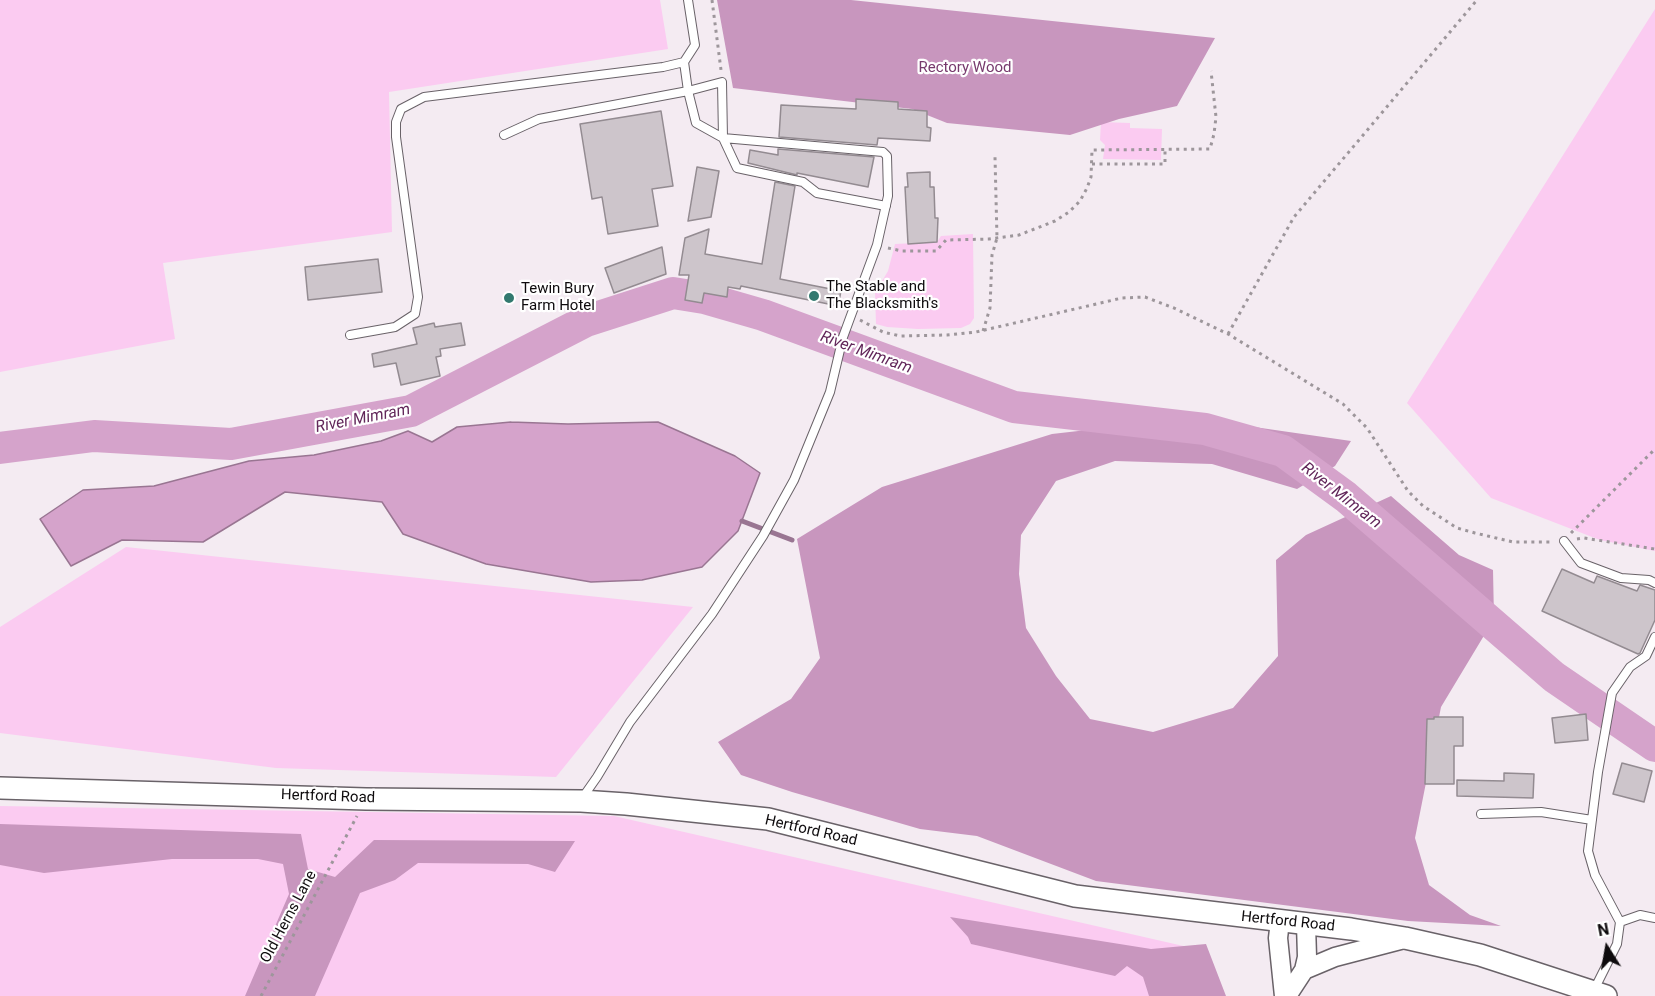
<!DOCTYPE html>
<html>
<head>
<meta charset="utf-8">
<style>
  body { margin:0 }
  #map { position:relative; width:1655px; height:996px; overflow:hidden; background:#f4ebf2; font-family:Roboto,sans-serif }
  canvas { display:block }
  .north { position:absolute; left:1577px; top:918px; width:60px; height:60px; -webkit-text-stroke:4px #fff; paint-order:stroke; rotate:349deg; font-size:16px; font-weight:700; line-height:24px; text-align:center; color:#0e0b0d }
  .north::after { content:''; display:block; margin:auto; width:21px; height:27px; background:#0e0b0d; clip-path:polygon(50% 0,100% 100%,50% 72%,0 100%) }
</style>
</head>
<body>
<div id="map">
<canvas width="1655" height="996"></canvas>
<div class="north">N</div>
</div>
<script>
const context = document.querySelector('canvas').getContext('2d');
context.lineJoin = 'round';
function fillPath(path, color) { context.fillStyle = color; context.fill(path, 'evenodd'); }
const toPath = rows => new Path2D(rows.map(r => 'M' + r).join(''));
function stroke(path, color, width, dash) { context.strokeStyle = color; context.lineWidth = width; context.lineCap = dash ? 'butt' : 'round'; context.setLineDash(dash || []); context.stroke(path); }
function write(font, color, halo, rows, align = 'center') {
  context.font = font + ' Roboto,sans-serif'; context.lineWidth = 4.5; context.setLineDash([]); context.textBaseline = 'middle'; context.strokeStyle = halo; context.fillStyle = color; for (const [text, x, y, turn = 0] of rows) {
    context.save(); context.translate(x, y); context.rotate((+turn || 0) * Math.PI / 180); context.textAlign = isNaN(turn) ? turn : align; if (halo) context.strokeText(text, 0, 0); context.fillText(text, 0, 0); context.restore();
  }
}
fillPath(toPath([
  [0,0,660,0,668,49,389,92,392,232,163,263,175,339,0,372],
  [1655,9,1655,551,1600,540,1491,498,1407,403],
  [1101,122,1130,123,1130,128,1162,129,1161,160,1103,159,1105,145,1100,140],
  [973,234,974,318,970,324,961,328,918,329,887,327,876,324,875,293,888,271,895,244,937,242,941,236],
  [126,547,693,607,556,777,276,768,0,733,0,627],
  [0,806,614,816,1201,950,1193,996,0,996]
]), '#fbcbf1');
fillPath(toPath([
  [717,0,851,0,1215,38,1177,106,1119,119,1070,135,947,123,912,109,733,88],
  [1192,418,1351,441,1335,466,1297,489,1212,464,1115,461,1056,481,1021,535,1019,574,1026,628,1056,676,1090,719,1153,732,1233,708,1278,656,1276,560,1306,535,1391,496,1459,555,1493,570,1494,619,1441,707,1415,838,1429,885,1470,915,1501,926,1408,921,1096,881,977,836,920,829,792,792,741,775,718,742,791,699,820,658,797,539,882,487,1052,434],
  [0,824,301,834,308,869,335,877,374,840,575,841,555,872,528,864,418,863,395,880,360,893,315,996,245,996,289,894,283,864,258,859,172,859,44,873,0,865],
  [950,917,1151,949,1206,944,1226,996,1149,996,1143,977,1127,966,1115,976,971,944,968,937]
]), '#c896be');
const water = toPath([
  [511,422,568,424,658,422,735,456,760,473,738,531,702,567,642,580,591,582,486,564,403,534,382,502,285,492,203,542,122,540,71,566,40,519,83,490,154,486,249,461,314,455,381,441,408,431,432,442,457,427,511,422]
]);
fillPath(water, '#d5a3cb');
stroke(water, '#997592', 1.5);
stroke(toPath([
  [742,521,792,540]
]), '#997592', 5);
stroke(toPath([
  [0,448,94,436,231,444,411,411,586,321,673,293,704,298,763,315,1014,407,1205,429,1283,451,1346,497,1554,677,1655,746]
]), '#d5a3cb', 32);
const building = toPath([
  [856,99,898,102,898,109,927,111,927,127,931,128,930,141,878,138,877,145,779,137,781,105,856,109,856,99],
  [661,111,673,186,652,189,658,226,608,234,602,197,592,199,580,124,661,111],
  [778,149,874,157,868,187,797,173,797,175,748,163,750,150,778,155,778,149],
  [697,167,719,171,711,217,688,221,697,167],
  [930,172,930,187,934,187,935,218,938,218,937,242,908,244,905,187,908,187,907,173,930,172],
  [775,182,795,186,780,279,841,291,838,306,741,286,740,289,728,287,727,297,704,293,702,303,685,300,689,275,679,275,685,238,709,229,705,254,762,264,775,182],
  [662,247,666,274,614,293,605,268,662,247],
  [378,259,382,292,308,300,305,267,378,259],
  [434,323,435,327,461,323,465,345,440,349,441,356,436,357,440,376,401,385,396,363,374,367,372,354,417,344,413,328,434,323],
  [1562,569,1594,583,1597,576,1637,591,1640,585,1655,590,1655,620,1640,653,1638,654,1542,611,1562,569],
  [1586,714,1588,740,1555,743,1552,718,1586,714],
  [1434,717,1463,717,1463,746,1454,746,1454,784,1425,784,1427,719,1434,719,1434,717],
  [1622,763,1652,771,1644,802,1613,794,1622,763],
  [1504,773,1534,774,1533,798,1457,796,1457,780,1504,781,1504,773]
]);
fillPath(building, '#cdc5cb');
stroke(building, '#938b91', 1.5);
const service = toPath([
  [504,135,539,119,688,91,722,82,723,138,737,168,803,182,817,193,886,206],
  [350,335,395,327,415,314,418,297,396,137,396,122,401,109,424,97,663,67,684,62],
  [1564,541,1581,563,1621,578,1649,580,1655,583],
  [583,797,597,777,630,722,712,614,763,536,794,480,830,392,843,337,877,245,888,196,887,156,883,152,723,138,696,123,688,91,684,62,695,45,688,0],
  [1481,814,1541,812,1592,820],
  [1620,922,1640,915,1655,918],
  [1594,990,1617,944,1620,922,1595,875,1588,851,1598,772,1612,693,1630,667,1646,656,1655,637]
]);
const tertiary = toPath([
  [1280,921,1278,938,1284,996],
  [1304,970,1335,957,1404,939],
  [1287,996,1304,970,1307,957,1306,924]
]);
const secondary = toPath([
  [0,788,366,799,581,801,626,804,768,819,1075,896,1351,929,1405,938,1480,955,1606,996]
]);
stroke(service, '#696268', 10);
stroke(tertiary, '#696268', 21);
stroke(secondary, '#696268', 24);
stroke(toPath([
  [712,0,721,70],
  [1092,164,1165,164,1165,149],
  [888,248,902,251,936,251,946,240,989,239,1019,235,1055,221,1069,212,1080,201,1087,188,1091,177,1092,150,1210,149,1214,134,1216,117,1211,71],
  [860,320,883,332,900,336,947,335,976,332,1122,298,1145,297,1174,308,1228,334,1343,404,1367,428,1408,491,1423,506,1457,528,1475,533,1513,542,1552,542],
  [983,331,990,308,992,255,997,238,995,157],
  [1228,334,1294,217,1477,0],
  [1571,533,1655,449],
  [1577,539,1584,538,1655,549],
  [261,996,357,816]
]), '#9d969b', 3, [3, 4.5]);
stroke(service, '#fff', 8);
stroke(tertiary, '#fff', 18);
stroke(secondary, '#fff', 21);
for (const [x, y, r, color] of [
  [814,296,6,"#32796f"],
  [509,298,6,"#32796f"]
]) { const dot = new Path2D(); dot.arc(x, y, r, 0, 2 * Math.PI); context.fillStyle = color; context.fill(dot); stroke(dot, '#fff', 2); }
write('15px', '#773a6d', '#fff', [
  ["Rectory Wood",965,68]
]);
write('15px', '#0e0b0d', '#fff', [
  ["The Stable and",826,287],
  ["The Blacksmith's",826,304],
  ["Tewin Bury",521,289],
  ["Farm Hotel",521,306]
], 'left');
write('15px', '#0e0b0d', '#fff', [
  ["Hertford Road",328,797,2],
  ["Hertford Road",811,831,13],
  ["Old Herns Lane",289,917,-62],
  ["Hertford Road",1288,922,6]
]);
write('italic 16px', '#62275a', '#fff', [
  ["River Mimram",866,353,20],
  ["River Mimram",363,419,-11],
  ["River Mimram",1341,496,38]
]);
</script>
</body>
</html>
